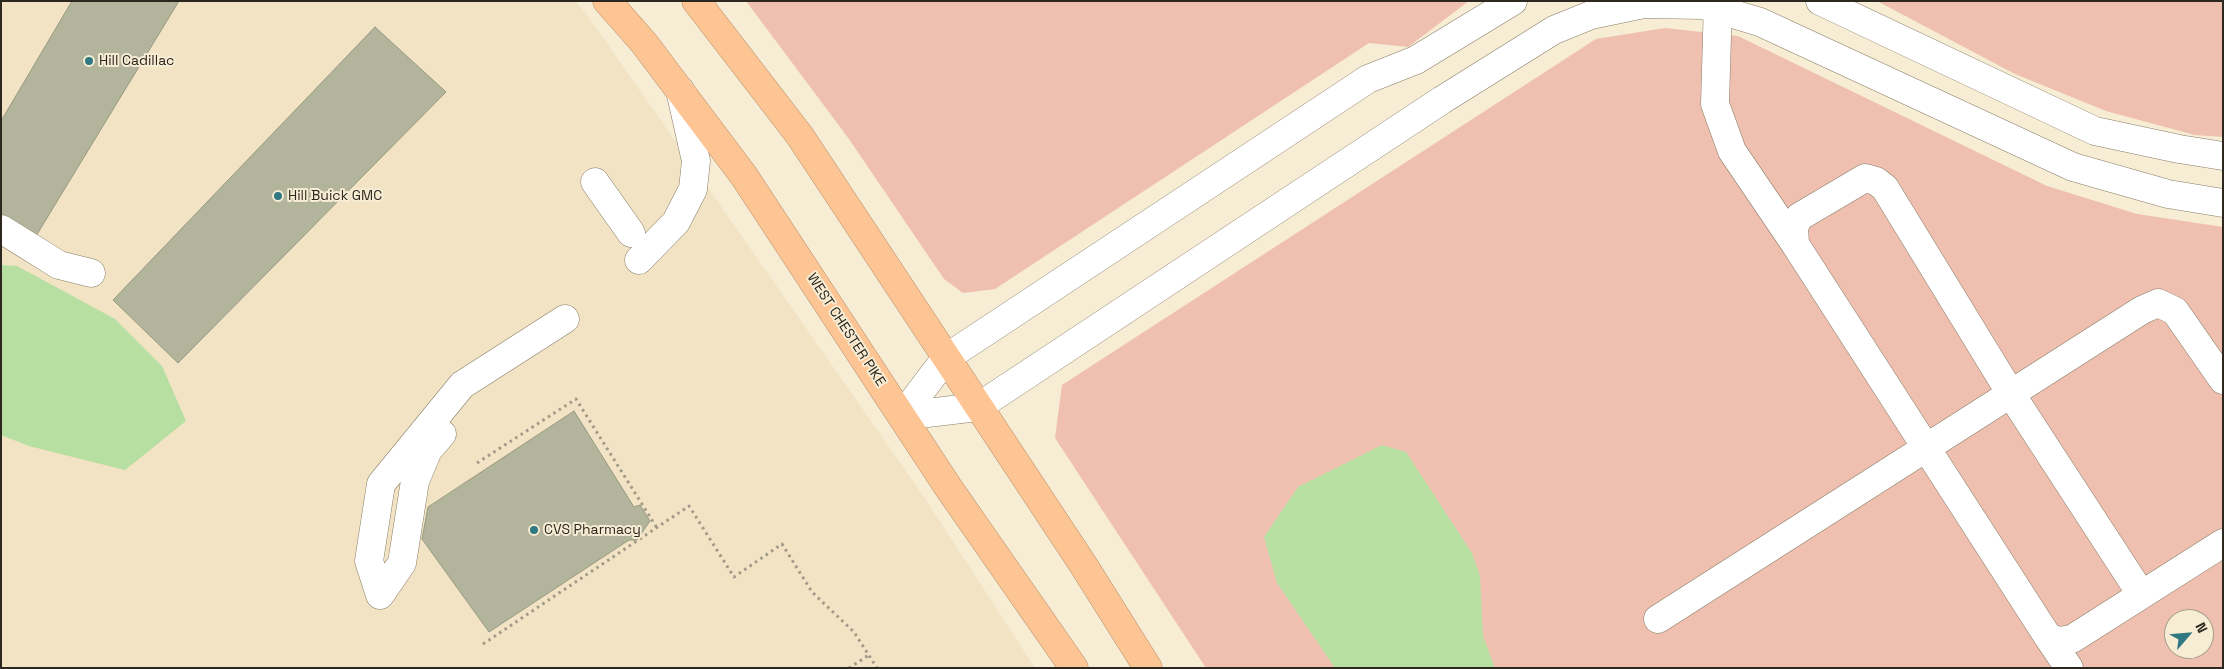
<!DOCTYPE html>
<html>
<head>
<meta charset="utf-8">
<style>
  body { margin:0 }
  #map { position:relative; width:2224px; height:669px; overflow:hidden; background:#f7ecd4; font-family:"Space Grotesk",sans-serif }
  canvas { display:block }
  .frame { position:absolute; inset:0; border:2px solid #2c281f; pointer-events:none }
  .north { position:absolute; left:2164px; top:609px; width:50px; height:50px; box-sizing:border-box; background:#f7ecd4; border:1px solid #a69e8c; border-radius:50%; rotate:63deg; font-size:14px; font-weight:700; line-height:20px; text-align:center; color:#2c281f }
  .north::after { content:''; display:block; margin:auto; width:18px; height:22px; background:#307882; clip-path:polygon(50% 0,100% 100%,50% 72%,0 100%) }
</style>
</head>
<body>
<div id="map">
<canvas width="2224" height="669"></canvas>
<div class="frame"></div>
<div class="north">N</div>
</div>
<script>
const context = document.querySelector('canvas').getContext('2d');
context.lineJoin = 'round';
function fillPath(path, color) { context.fillStyle = color; context.fill(path, 'evenodd'); }
const toPath = rows => new Path2D(rows.map(r => 'M' + r).join(''));
function stroke(path, color, width, dash) { context.strokeStyle = color; context.lineWidth = width; context.lineCap = dash ? 'butt' : 'round'; context.setLineDash(dash || []); context.stroke(path); }
function write(font, color, halo, rows, align = 'center') {
  context.font = font + ' "Space Grotesk",sans-serif'; context.lineWidth = 4; context.setLineDash([]); context.textBaseline = 'middle'; context.strokeStyle = halo; context.fillStyle = color; for (const [text, x, y, turn = 0] of rows) {
    context.save(); context.translate(x, y); context.rotate((+turn || 0) * Math.PI / 180); context.textAlign = isNaN(turn) ? turn : align; if (halo) context.strokeText(text, 0, 0); context.fillText(text, 0, 0); context.restore();
  }
}
fillPath(toPath([
  [1,1,575,1,585,12,924,497,1035,668,1,668]
]), '#f1e3c3');
fillPath(toPath([
  [746,1,1469,1,1408,47,1369,43,995,289,963,293,944,279,849,139],
  [1877,1,2223,1,2223,137,2195,135,2106,111,2015,74],
  [1665,28,1738,36,2047,186,2137,214,2223,227,2223,668,1206,668,1055,438,1062,385,1596,39],
  [2174,619,2204,619,2204,649,2174,649]
]), '#efbfaf');
fillPath(toPath([
  [1,265,17,266,115,319,162,366,186,421,125,470,29,446,1,435],
  [1382,445,1406,452,1472,553,1480,576,1483,636,1495,668,1335,668,1277,583,1264,537,1298,487]
]), '#b6dfa1');
const building = toPath([
  [72,1,179,1,36,236,1,217,1,121,72,1],
  [375,27,446,92,178,363,113,300,375,27],
  [574,411,634,507,640,505,650,521,637,540,629,540,489,632,422,539,428,507,574,411]
]);
fillPath(building, '#b2b49b');
stroke(building, '#989a82', 1);
const minor = toPath([
  [1718,1,1715,104,1732,151,1795,244],
  [1820,1,2095,131,2179,149,2223,156],
  [595,182,631,233],
  [1,229,59,265,91,273],
  [639,260,676,222,693,189,696,161,680,90],
  [902,416,978,407,1442,100,1554,30,1591,15,1644,4,1703,5,1760,22,2073,167,2168,194,2223,203],
  [902,416,946,358,1368,79,1416,60,1513,1],
  [2141,594,2011,394,1885,188,1876,181,1865,178,1799,217,1794,227,1795,244,2048,637,2058,641,2072,639,2223,543],
  [380,595,369,561,381,484,462,385,565,319],
  [380,595,402,563,415,481,428,450,442,434],
  [1658,619,2142,310,2158,303,2175,311,2223,380],
  [2048,637,2069,668]
]);
const highway = toPath([
  [607,1,644,43,744,176,948,487,1074,668],
  [696,1,800,136,1084,566,1148,668]
]);
stroke(minor, '#877d67', 29);
stroke(highway, '#b48e6b', 29);
stroke(toPath([
  [477,463,576,399,657,528],
  [483,644,689,506,734,577,782,544,812,592,854,632,877,668],
  [849,668,869,655]
]), '#a19988', 3, [2.5, 4]);
stroke(minor, '#fff', 28);
stroke(highway, '#fdc594', 28);
for (const [x, y, r, color] of [
  [89,61,5,"#307882"],
  [278,196,5,"#307882"],
  [534,530,5,"#307882"]
]) { const dot = new Path2D(); dot.arc(x, y, r, 0, 2 * Math.PI); context.fillStyle = color; context.fill(dot); stroke(dot, '#f7ecd4', 2); }
write('14px', '#2c281f', '#f7ecd4', [
  ["Hill Cadillac",99,61],
  ["Hill Buick GMC",288,196],
  ["CVS Pharmacy",544,530]
], 'left');
write('14px', '#2c281f', '#f7ecd4', [
  ["WEST CHESTER PIKE",846,330,57]
]);
</script>
</body>
</html>
